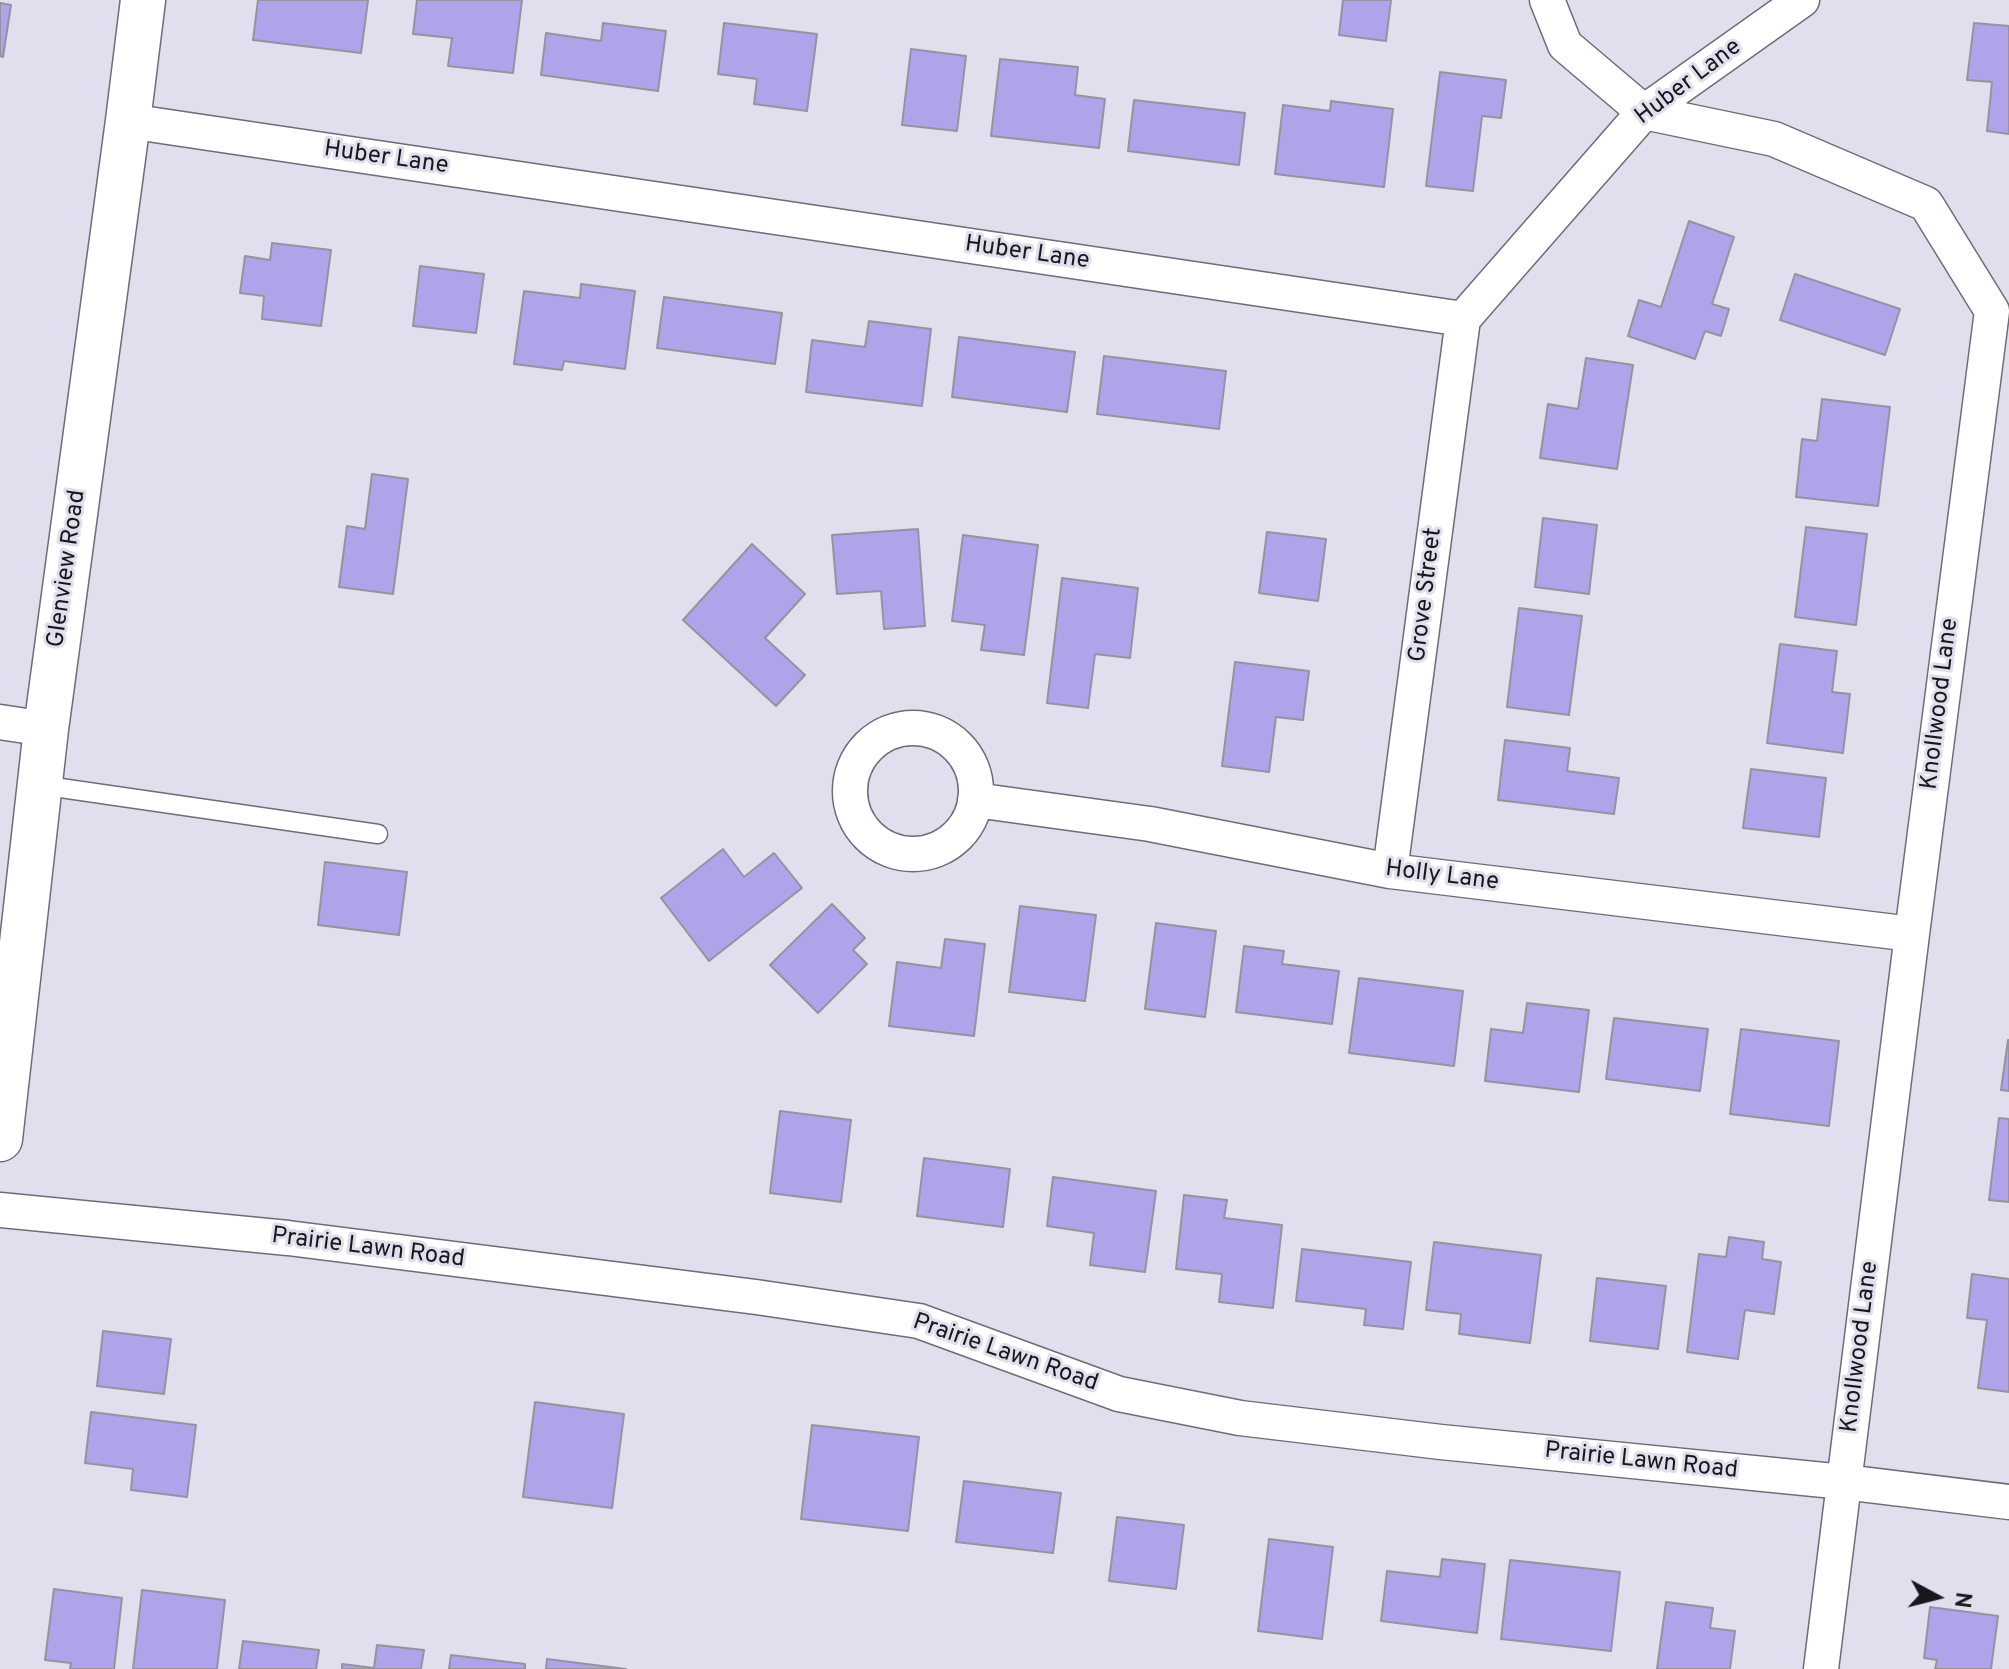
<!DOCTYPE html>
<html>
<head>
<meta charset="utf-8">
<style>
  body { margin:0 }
  #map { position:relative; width:2009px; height:1669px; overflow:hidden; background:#e1dfed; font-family:Overpass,sans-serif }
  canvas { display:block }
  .north { position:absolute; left:1897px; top:1557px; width:80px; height:80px; -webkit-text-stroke:6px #e1dfed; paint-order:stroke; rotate:97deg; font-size:22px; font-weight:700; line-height:32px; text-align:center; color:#18171c }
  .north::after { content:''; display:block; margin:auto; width:28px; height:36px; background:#18171c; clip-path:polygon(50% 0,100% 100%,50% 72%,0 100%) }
</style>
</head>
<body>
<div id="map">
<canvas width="2009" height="1669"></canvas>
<div class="north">N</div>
</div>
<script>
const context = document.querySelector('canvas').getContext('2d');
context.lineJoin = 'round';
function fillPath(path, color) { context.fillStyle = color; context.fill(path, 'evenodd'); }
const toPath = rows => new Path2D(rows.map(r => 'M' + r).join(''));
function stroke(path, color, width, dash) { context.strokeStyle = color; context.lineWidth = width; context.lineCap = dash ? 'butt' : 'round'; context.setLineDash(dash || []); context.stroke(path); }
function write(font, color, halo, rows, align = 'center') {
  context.font = font + ' Overpass,sans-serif'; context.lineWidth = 6; context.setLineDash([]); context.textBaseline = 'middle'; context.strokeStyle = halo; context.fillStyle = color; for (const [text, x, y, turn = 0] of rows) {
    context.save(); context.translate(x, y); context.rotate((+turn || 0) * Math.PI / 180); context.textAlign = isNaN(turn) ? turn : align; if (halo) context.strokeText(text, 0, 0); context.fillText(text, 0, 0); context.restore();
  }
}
const building = toPath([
  [258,0,368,0,361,53,253,40,258,0],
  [417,0,522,0,513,73,448,66,452,38,413,34,417,0],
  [1343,0,1391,0,1386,41,1339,35,1343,0],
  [0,3,11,5,3,57,0,56,0,3],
  [603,23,666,31,658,91,541,75,546,33,601,41,603,23],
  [724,23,817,34,807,111,754,104,757,79,718,74,724,23],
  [1974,23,2009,26,2009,134,1987,131,1992,82,1967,80,1974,23],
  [911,49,966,56,957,131,902,125,911,49],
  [1000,59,1078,67,1075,95,1105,99,1099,148,991,136,1000,59],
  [1440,72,1506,80,1501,118,1482,116,1473,191,1426,186,1440,72],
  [1134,100,1245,113,1239,165,1128,151,1134,100],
  [1331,101,1393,109,1384,187,1275,174,1283,105,1330,111,1331,101],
  [1689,221,1734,237,1712,304,1729,309,1721,336,1705,331,1695,359,1628,336,1639,300,1661,307,1689,221],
  [272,243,331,250,321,326,262,319,264,296,240,293,245,256,270,260,272,243],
  [420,266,484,274,476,333,413,326,420,266],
  [1795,274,1900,309,1885,355,1780,320,1795,274],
  [581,284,635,291,625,369,564,361,562,370,514,364,524,291,580,298,581,284],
  [664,297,782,313,775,364,657,348,664,297],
  [869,321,931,329,922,406,806,392,812,340,865,347,869,321],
  [959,337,1075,352,1067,412,952,397,959,337],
  [1104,356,1226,371,1219,429,1097,414,1104,356],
  [1586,358,1633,365,1617,469,1540,458,1548,404,1578,409,1586,358],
  [1822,399,1890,407,1878,506,1796,497,1802,439,1817,441,1822,399],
  [372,474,408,479,393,594,339,587,347,526,365,529,372,474],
  [1543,518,1597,525,1589,594,1535,587,1543,518],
  [1806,527,1867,534,1856,625,1795,617,1806,527],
  [918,529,925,626,884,629,881,591,837,594,832,535,918,529],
  [1267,532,1326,539,1318,601,1259,593,1267,532],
  [963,535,1038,545,1024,655,981,650,985,625,952,621,963,535],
  [752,544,805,594,765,638,805,675,776,706,683,620,752,544],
  [1062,578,1138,588,1130,658,1095,654,1088,708,1047,703,1062,578],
  [1519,608,1582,616,1569,715,1507,707,1519,608],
  [1780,644,1837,651,1832,692,1850,694,1843,753,1767,743,1780,644],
  [1235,662,1309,671,1303,720,1276,717,1269,772,1222,766,1235,662],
  [1505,740,1570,748,1567,771,1619,778,1614,814,1498,800,1505,740],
  [1751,769,1826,778,1819,837,1743,828,1751,769],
  [723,849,744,877,774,853,802,888,709,961,661,898,723,849],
  [325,862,407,872,399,935,318,925,325,862],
  [832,904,865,938,853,950,867,964,818,1013,770,965,832,904],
  [1020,906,1096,915,1085,1001,1009,992,1020,906],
  [1156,923,1216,931,1205,1017,1145,1009,1156,923],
  [945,939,985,944,974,1036,889,1026,897,962,941,968,945,939],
  [1244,946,1284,951,1282,964,1339,971,1332,1024,1236,1012,1244,946],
  [1359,978,1463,991,1454,1066,1349,1053,1359,978],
  [1527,1003,1589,1010,1579,1092,1485,1081,1491,1029,1523,1033,1527,1003],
  [1614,1018,1708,1029,1700,1091,1606,1079,1614,1018],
  [1741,1029,1839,1041,1829,1126,1730,1114,1741,1029],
  [2008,1040,2009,1040,2009,1091,2001,1090,2008,1040],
  [780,1111,851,1120,841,1202,770,1193,780,1111],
  [1999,1118,2009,1119,2009,1202,1989,1200,1999,1118],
  [924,1158,1010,1169,1003,1227,917,1216,924,1158],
  [1053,1177,1156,1191,1145,1272,1090,1265,1094,1233,1047,1226,1053,1177],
  [1184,1195,1227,1200,1224,1218,1282,1225,1273,1308,1219,1302,1222,1274,1176,1269,1184,1195],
  [1729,1237,1764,1242,1762,1259,1781,1262,1774,1314,1745,1310,1738,1359,1687,1352,1699,1254,1726,1257,1729,1237],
  [1434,1242,1541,1255,1530,1343,1459,1334,1461,1314,1426,1310,1434,1242],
  [1302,1249,1411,1262,1403,1329,1364,1325,1366,1309,1296,1301,1302,1249],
  [1972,1274,2009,1279,2009,1392,1978,1388,1987,1320,1967,1318,1972,1274],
  [1597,1278,1666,1286,1658,1349,1590,1341,1597,1278],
  [103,1331,171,1339,164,1394,97,1386,103,1331],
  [535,1402,624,1414,612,1508,523,1497,535,1402],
  [91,1412,196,1425,187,1497,131,1490,133,1469,85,1463,91,1412],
  [812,1425,919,1437,908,1531,801,1519,812,1425],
  [964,1481,1061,1493,1053,1553,956,1542,964,1481],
  [1117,1517,1184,1525,1176,1589,1109,1581,1117,1517],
  [1269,1539,1333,1547,1322,1639,1258,1631,1269,1539],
  [1442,1559,1485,1564,1477,1633,1381,1621,1387,1571,1440,1577,1442,1559],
  [1510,1560,1620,1572,1611,1651,1501,1639,1510,1560],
  [54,1589,122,1598,114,1669,70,1669,71,1663,45,1660,54,1589],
  [142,1590,225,1600,217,1669,133,1669,142,1590],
  [1666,1602,1713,1608,1710,1628,1735,1631,1730,1669,1657,1669,1666,1602],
  [1930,1607,1998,1616,1991,1669,1935,1669,1937,1660,1924,1658,1930,1607],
  [243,1641,319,1650,316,1669,239,1669,243,1641],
  [377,1645,424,1650,421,1669,342,1669,342,1664,374,1668,377,1645],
  [451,1655,525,1664,525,1669,449,1669,451,1655],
  [547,1659,626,1669,546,1669,547,1659]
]);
fillPath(building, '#b0a3ea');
stroke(building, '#94939f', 2);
const lane = toPath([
  [40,785,378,834]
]);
const street = toPath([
  [1547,0,1565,45,1644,112,1774,139,1926,204,1992,311,1912,934,1821,1669],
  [128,121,1463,319,1644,112,1802,0],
  [0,722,46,729],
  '850 791a63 63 0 1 1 126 0a63 63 0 1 1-126 0Z',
  [975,800,1150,824,1390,871,1912,934],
  [1390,871,1463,319],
  [0,1210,288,1238,756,1297,919,1321,1119,1394,1240,1418,1441,1442,1844,1482,2009,1502]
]);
const secondary = toPath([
  [0,1139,46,729,128,121,143,0]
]);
stroke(lane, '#6e6c78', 21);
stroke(street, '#6e6c78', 37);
stroke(secondary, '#6e6c78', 47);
stroke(lane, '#fff', 18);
stroke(street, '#fff', 34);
stroke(secondary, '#fff', 44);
write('24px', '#18171c', '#e1dfed', [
  ["Huber Lane",1689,83,-37],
  ["Huber Lane",386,159,8],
  ["Huber Lane",1027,254,8],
  ["Glenview Road",68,569,-82],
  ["Grove Street",1427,595,-83],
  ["Knollwood Lane",1941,704,-83],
  ["Holly Lane",1442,877,7],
  ["Prairie Lawn Road",368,1249,7],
  ["Knollwood Lane",1861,1347,-83],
  ["Prairie Lawn Road",1005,1354,19],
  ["Prairie Lawn Road",1641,1462,6]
]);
</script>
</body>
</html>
